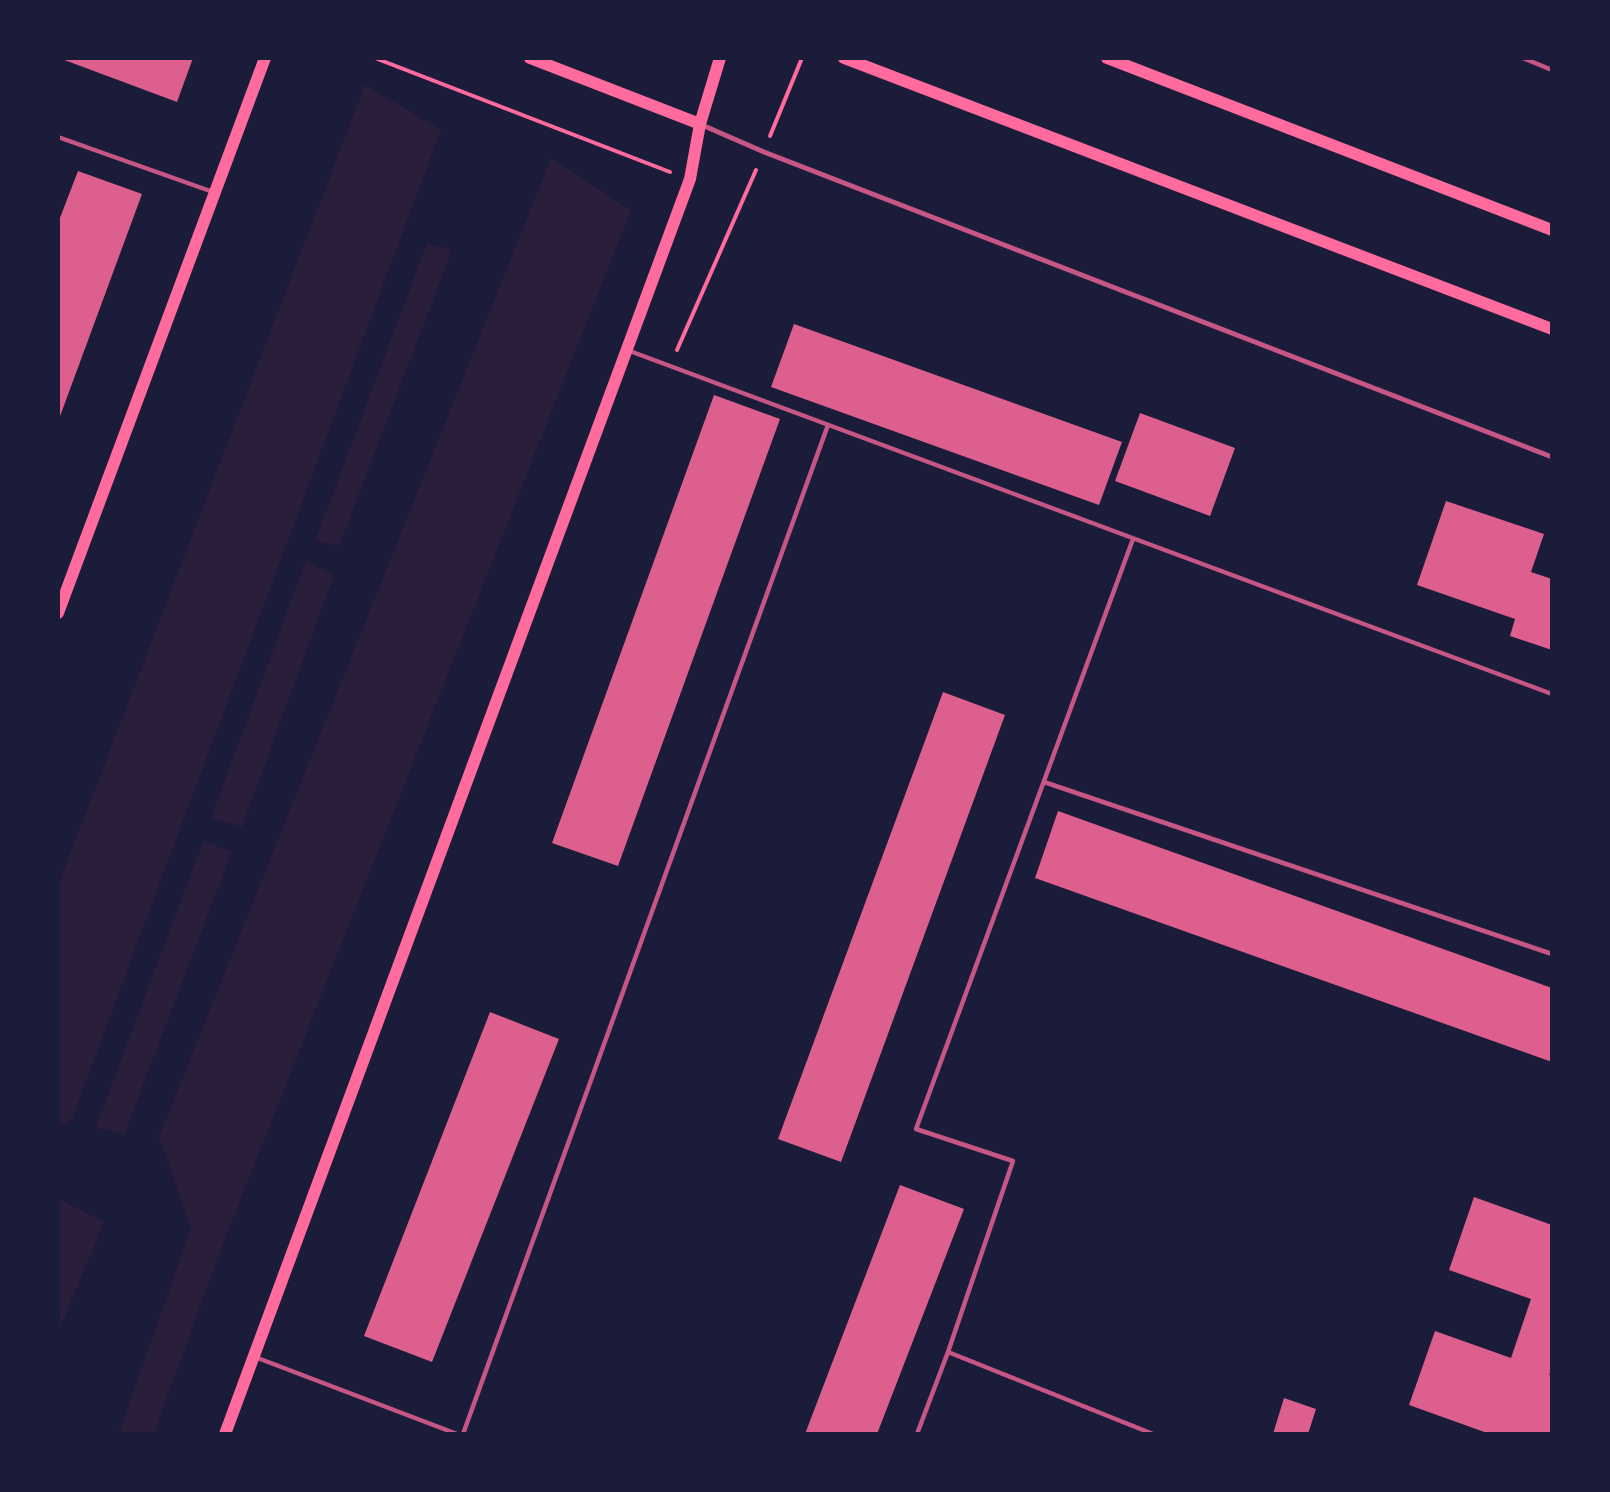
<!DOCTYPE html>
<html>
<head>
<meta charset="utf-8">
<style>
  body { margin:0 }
  #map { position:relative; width:1610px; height:1492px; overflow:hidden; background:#1b1b3a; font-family:Overpass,sans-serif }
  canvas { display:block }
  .frame { position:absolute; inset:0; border:60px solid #1b1b3a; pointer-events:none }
</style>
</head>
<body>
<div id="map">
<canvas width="1610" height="1492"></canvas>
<div class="frame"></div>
</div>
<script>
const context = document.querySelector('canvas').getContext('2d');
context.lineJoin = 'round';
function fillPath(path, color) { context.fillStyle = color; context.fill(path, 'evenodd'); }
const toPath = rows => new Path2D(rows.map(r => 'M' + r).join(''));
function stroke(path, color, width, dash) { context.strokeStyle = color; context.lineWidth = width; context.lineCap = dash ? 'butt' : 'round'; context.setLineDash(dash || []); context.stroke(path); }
fillPath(toPath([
  [365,85,441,130,71,1121,59,1127,59,883],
  [551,159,631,210,219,1254,154,1433,119,1433,191,1228,159,1137],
  [427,244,452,250,339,546,315,541],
  [306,561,334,575,242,827,211,818],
  [203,842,232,851,124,1135,96,1127],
  [61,1200,104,1222,59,1330,58,1207]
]), '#2a1e3b');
fillPath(toPath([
  [59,58,193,58,177,102],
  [78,171,142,194,59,419,58,223],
  [794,324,1122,442,1099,505,771,387],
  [714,395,780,419,618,866,552,843],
  [1140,413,1235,448,1210,516,1115,481],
  [1446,501,1544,534,1531,572,1552,579,1552,650,1510,636,1515,619,1417,585],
  [943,692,1005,715,841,1162,778,1139],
  [1058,811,1552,988,1552,1062,1035,878],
  [490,1012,559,1039,432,1362,364,1336],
  [900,1185,964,1209,877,1434,805,1434],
  [1474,1197,1552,1225,1552,1369,1549,1375,1552,1376,1552,1434,1490,1434,1409,1405,1435,1331,1511,1358,1531,1299,1449,1270],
  [1284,1398,1316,1409,1308,1434,1273,1434]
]), '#dd5f8e');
stroke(toPath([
  [375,58,670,172],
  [770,136,802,58],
  [677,350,756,170]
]), '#ff6b9d', 4);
stroke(toPath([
  [1523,58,1552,70],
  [58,137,213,192],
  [627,350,1552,694],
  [1044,782,1552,954],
  [948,1352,1013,1161,916,1129,1133,539],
  [255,1357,457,1434],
  [463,1434,828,425],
  [917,1434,948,1352,1153,1434]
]), '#c65784', 4.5);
stroke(toPath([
  [702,125,764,152,1552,457]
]), '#c65784', 5);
stroke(toPath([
  [530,58,700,124],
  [844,58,1552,329],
  [1107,58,1552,230],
  [58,613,265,58],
  [225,1434,690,179,700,124,720,58]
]), '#ff6b9d', 12);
</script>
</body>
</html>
